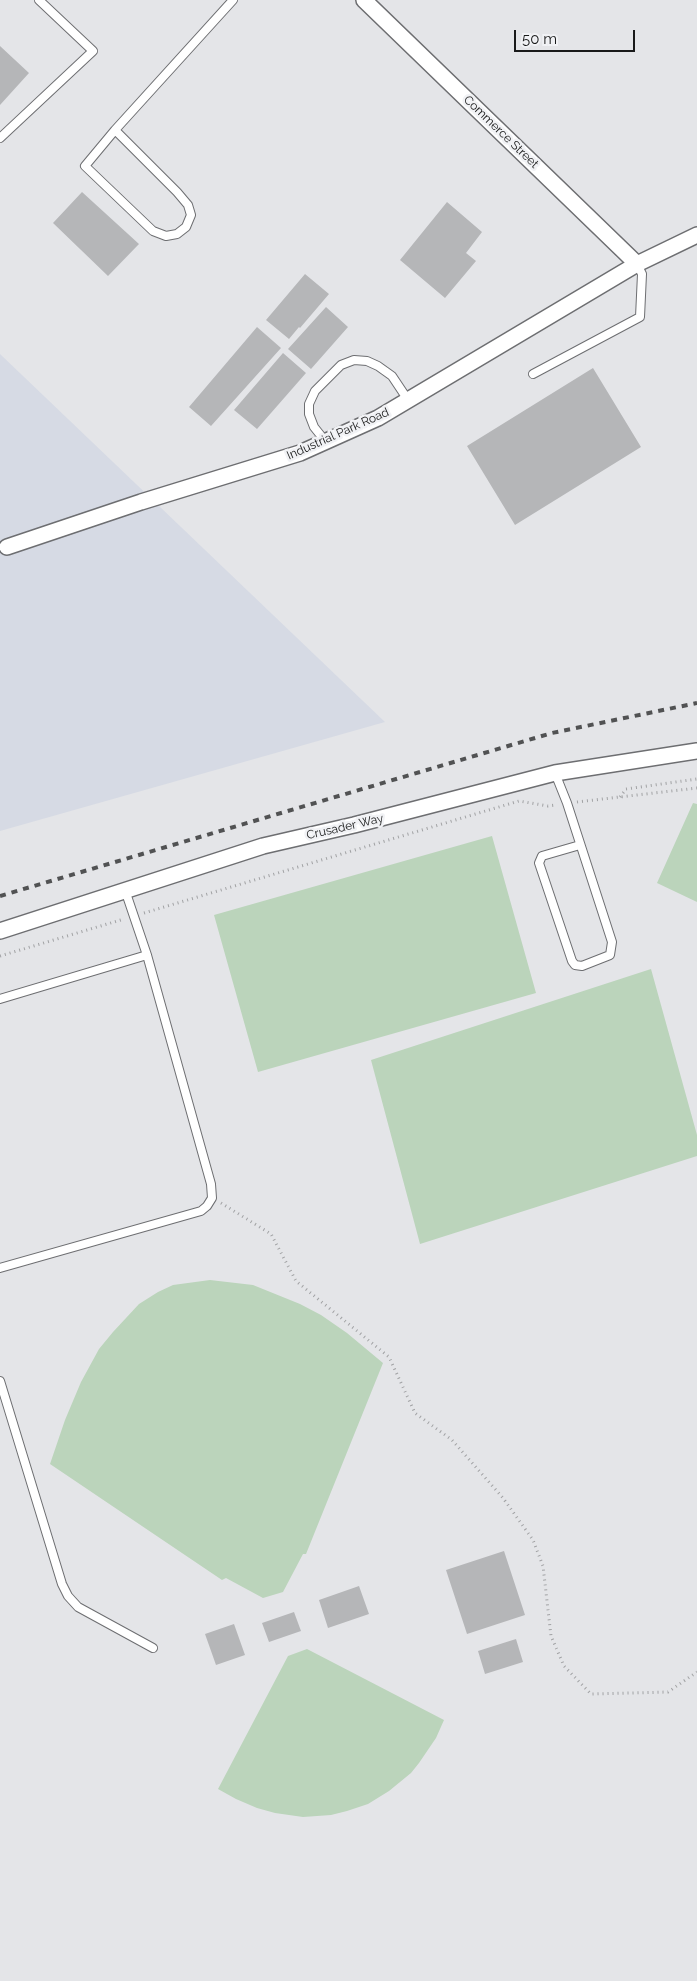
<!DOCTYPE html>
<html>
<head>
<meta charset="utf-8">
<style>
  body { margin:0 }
  #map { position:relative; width:697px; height:1981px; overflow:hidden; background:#e4e5e8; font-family:Raleway,sans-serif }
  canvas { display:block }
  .scale { position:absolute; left:514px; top:30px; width:121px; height:22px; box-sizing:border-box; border:2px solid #191a1a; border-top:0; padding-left:6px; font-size:15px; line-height:18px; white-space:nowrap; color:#191a1a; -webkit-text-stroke:4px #f1f2f5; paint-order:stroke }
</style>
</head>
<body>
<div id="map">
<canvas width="697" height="1981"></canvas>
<div class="scale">50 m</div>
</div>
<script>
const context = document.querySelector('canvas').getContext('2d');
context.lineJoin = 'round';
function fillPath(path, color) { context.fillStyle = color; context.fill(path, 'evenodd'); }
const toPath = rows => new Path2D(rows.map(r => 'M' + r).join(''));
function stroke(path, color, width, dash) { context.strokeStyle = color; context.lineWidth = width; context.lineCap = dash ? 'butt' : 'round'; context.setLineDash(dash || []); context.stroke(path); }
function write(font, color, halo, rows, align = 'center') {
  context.font = font + ' Raleway,sans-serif'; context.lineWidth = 5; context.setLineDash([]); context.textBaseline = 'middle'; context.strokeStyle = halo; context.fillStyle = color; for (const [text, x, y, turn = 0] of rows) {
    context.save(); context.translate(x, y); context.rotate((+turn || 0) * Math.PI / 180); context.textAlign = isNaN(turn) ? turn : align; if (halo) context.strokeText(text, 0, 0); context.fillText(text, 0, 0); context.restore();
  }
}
fillPath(toPath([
  [0,354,385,722,0,831]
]), '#d6dae4');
fillPath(toPath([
  [693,803,697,804,697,902,657,883],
  [492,836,536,993,258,1072,214,915],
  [651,969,697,1135,697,1156,420,1244,371,1060],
  [210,1280,253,1285,300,1304,321,1315,347,1333,383,1363,306,1554,303,1554,283,1592,263,1598,226,1578,222,1580,50,1464,65,1420,81,1382,99,1349,113,1332,139,1304,158,1292,173,1285],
  [307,1649,444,1720,436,1738,419,1763,411,1773,389,1791,368,1804,347,1811,331,1815,303,1817,275,1813,257,1808,236,1799,218,1789,288,1656]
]), '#bbd4bb');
fillPath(toPath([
  [0,46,29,73,0,105],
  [82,192,139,244,108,276,53,223],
  [447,202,482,232,466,253,476,261,445,298,400,260],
  [305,274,329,294,300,328,299,327,289,339,266,320],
  [326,307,348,327,311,369,288,349],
  [257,327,281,348,211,426,189,407],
  [283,353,306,373,257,429,234,410],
  [593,368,641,447,515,525,467,446],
  [504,1551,525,1615,467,1634,446,1570],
  [359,1586,369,1614,328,1628,319,1600],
  [294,1612,301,1631,269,1642,262,1623],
  [234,1624,245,1655,216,1665,205,1634],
  [516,1639,523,1662,485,1674,478,1651]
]), '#b5b6b8');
const service = toPath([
  [115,130,177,192,188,205,191,215,186,227,177,234,166,236,153,231,85,166,115,130,233,0],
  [0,138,93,51,39,0],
  [533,374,640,317,642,274,637,264],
  [326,442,314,427,309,414,309,404,315,391,341,365,354,360,367,361,378,366,392,376,408,400],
  [555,773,567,803,612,942,610,955,582,966,575,965,572,961,539,863,542,856,580,845],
  [0,999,147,955],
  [0,1268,201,1211,207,1206,212,1198,211,1184,147,955,125,890],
  [0,1381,62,1584,68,1596,78,1607,153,1648]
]);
const minor = toPath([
  [364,0,637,264],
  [7,547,141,502,300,453,378,418,637,264,697,235],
  [0,931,263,846,354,825,555,773,697,751]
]);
stroke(service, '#6d6e71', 10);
stroke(minor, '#6d6e71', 18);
stroke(toPath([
  [620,797,626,789,697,779],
  [577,802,697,788],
  [144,913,519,801,548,806,556,805],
  [0,956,124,919],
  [221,1203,271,1234,296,1281,389,1357,415,1413,452,1440,503,1498,533,1540,543,1566,551,1636,564,1666,591,1694,668,1692,697,1672]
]), '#a1a2a4', 3, [1, 4]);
stroke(service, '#fff', 8);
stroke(minor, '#fff', 15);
stroke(toPath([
  [0,896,552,733,697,703]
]), '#515253', 4, [6, 6]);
write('12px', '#191a1a', '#f1f2f5', [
  ["Commerce Street",501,132,44],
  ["Industrial Park Road",338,434,-24],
  ["Crusader Way",345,827,-13]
]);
</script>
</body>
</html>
